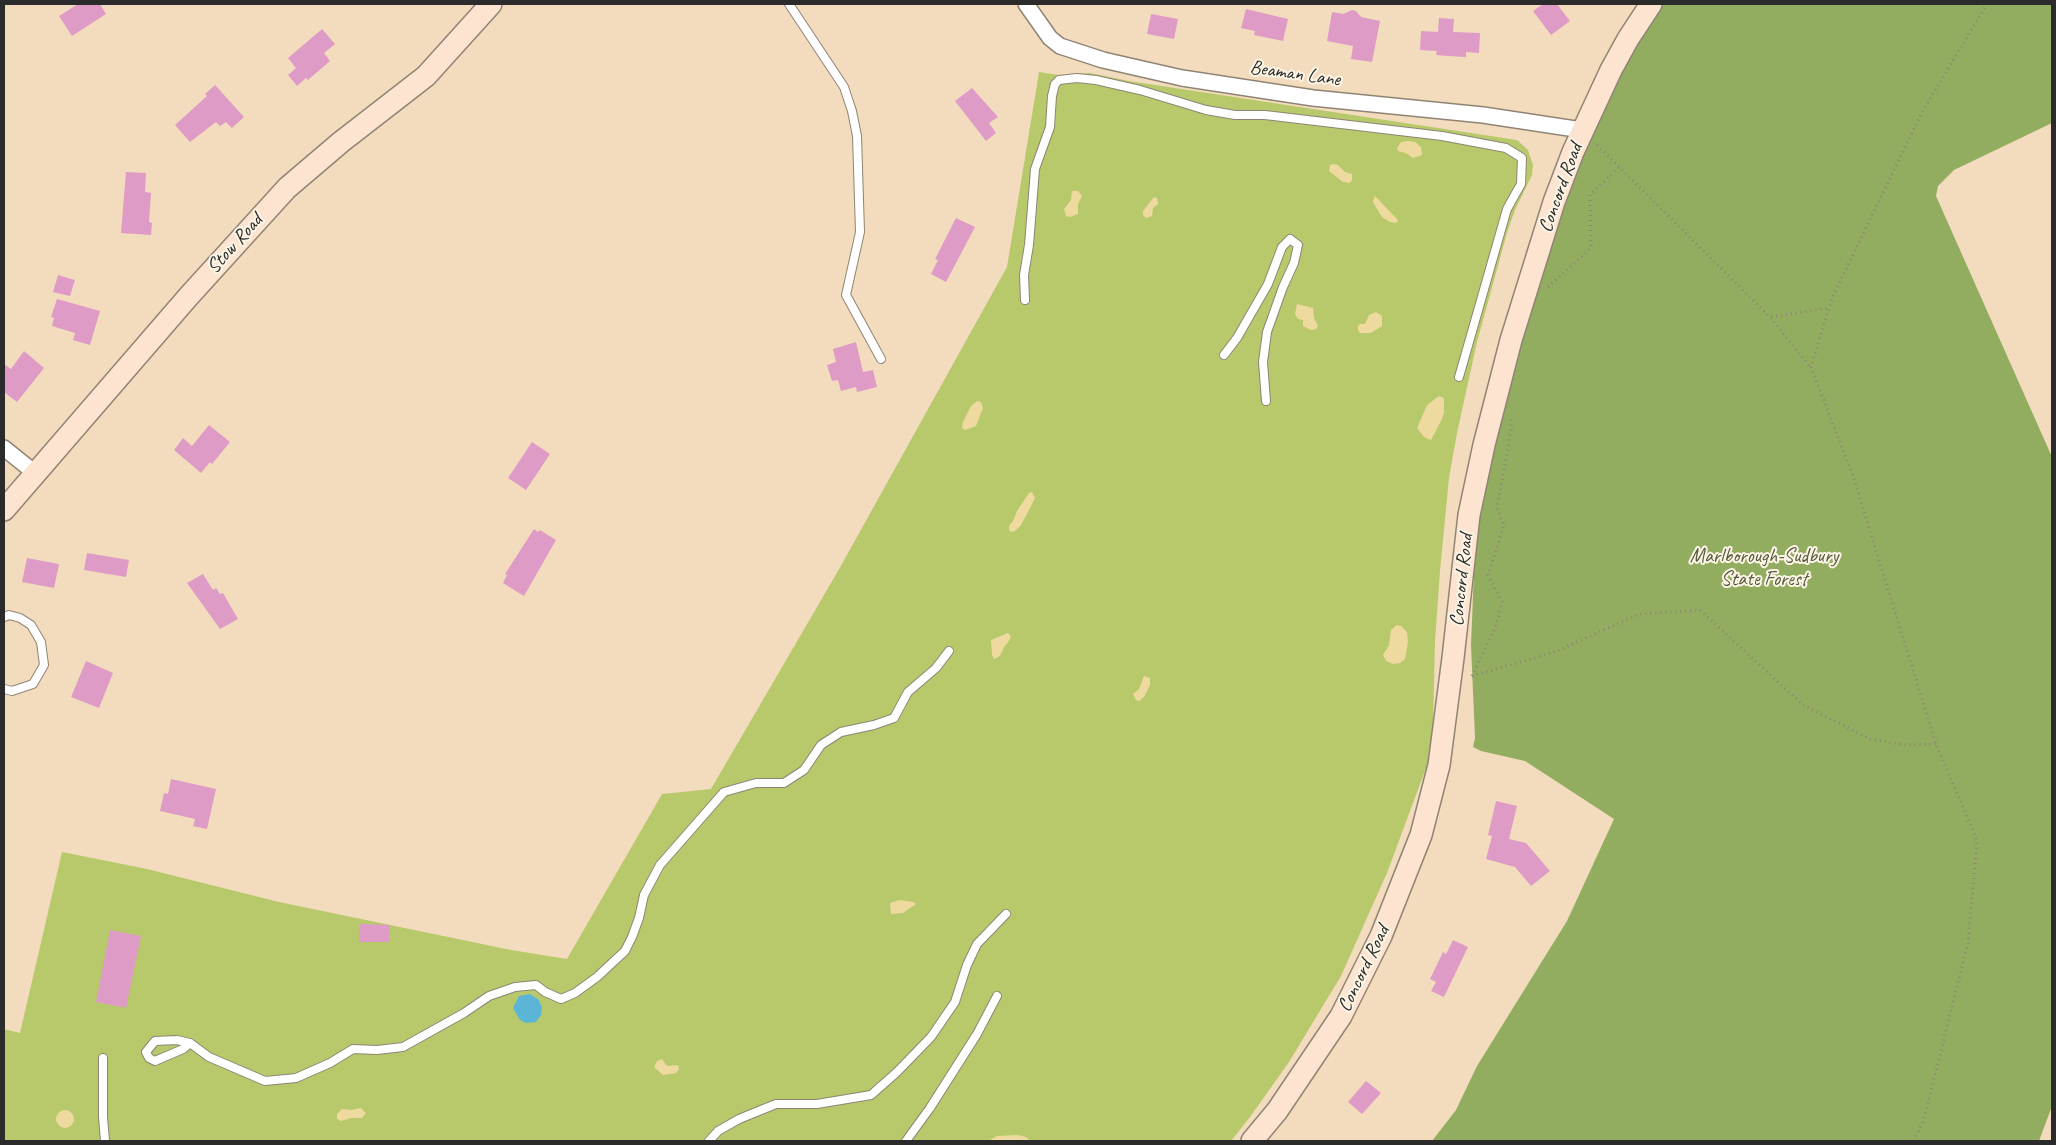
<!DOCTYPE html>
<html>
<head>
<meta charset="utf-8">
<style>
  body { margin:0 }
  #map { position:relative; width:2056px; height:1145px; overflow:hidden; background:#f3dcbd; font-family:Caveat,sans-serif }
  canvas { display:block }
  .frame { position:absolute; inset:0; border:5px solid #2b2b2b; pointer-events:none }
</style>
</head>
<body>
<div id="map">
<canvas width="2056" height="1145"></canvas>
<div class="frame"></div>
</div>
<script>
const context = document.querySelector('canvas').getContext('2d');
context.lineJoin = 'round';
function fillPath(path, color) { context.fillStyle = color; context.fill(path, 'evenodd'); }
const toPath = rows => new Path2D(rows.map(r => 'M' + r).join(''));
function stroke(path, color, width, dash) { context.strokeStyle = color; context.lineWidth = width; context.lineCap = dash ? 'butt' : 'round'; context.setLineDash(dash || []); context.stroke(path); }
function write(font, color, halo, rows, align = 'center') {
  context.font = font + ' Caveat,sans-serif'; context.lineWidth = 4; context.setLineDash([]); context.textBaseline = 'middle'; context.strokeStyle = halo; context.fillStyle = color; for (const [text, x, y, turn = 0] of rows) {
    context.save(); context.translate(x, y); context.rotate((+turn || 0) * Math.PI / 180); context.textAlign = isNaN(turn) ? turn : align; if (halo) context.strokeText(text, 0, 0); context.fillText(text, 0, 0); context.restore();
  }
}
fillPath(toPath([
  [1039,72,1059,75,1090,73,1129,81,1517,140,1528,150,1533,165,1532,175,1515,210,1507,233,1477,342,1457,433,1449,478,1440,571,1435,641,1432,769,1426,768,1387,873,1341,976,1289,1062,1250,1117,1231,1141,4,1141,4,1029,20,1033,62,852,147,869,279,902,511,950,567,959,662,794,711,789,838,571,1007,267]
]), '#b8c96c');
fillPath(toPath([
  [1655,4,2052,4,2052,123,1954,170,1938,186,1936,196,2052,457,2052,1106,2039,1141,1432,1141,1456,1110,1477,1066,1567,921,1614,819,1525,761,1481,751,1473,747,1475,738,1471,645,1474,571,1482,476,1486,444,1580,152]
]), '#92ad60');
fillPath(toPath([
  [1408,141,1415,142,1421,147,1422,155,1413,158,1406,153,1398,151,1397,148,1401,142],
  [1334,164,1338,165,1345,172,1352,174,1352,180,1350,183,1343,182,1329,171,1330,165],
  [1072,191,1078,191,1082,196,1078,204,1078,214,1070,217,1066,216,1064,209,1071,200],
  [1375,196,1396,218,1398,221,1396,223,1390,222,1382,217,1374,204,1373,201],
  [1154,197,1157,198,1158,204,1153,208,1152,216,1146,218,1143,215,1143,211],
  [1297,304,1313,308,1314,318,1318,326,1316,329,1311,330,1303,326,1303,320,1298,319,1295,314],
  [1376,312,1382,316,1382,326,1371,333,1360,333,1358,330,1358,326,1360,324,1365,324,1369,315],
  [1439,396,1444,398,1444,412,1442,419,1431,440,1424,437,1417,428,1427,405],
  [977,401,981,402,983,408,976,426,965,430,962,428,963,422,971,406],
  [1032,492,1035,498,1028,512,1021,525,1015,531,1011,532,1009,530,1009,526,1013,521,1017,511,1029,493],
  [1397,625,1401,626,1407,632,1408,642,1405,659,1400,663,1393,664,1386,661,1383,655,1389,645,1391,630],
  [1008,633,1011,636,1009,641,1004,647,1000,656,994,659,992,655,991,640],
  [1144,676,1150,678,1150,685,1144,697,1139,701,1136,700,1133,694,1139,689],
  [900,900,913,902,916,904,903,913,891,914,890,903],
  [662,1059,667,1066,678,1065,679,1069,676,1073,663,1075,654,1067,657,1061],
  [361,1108,366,1113,362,1118,352,1118,341,1121,337,1119,337,1114,342,1109,352,1110],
  '56 1119a9 9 0 1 1 18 0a9 9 0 1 1-18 0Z',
  [1018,1135,1026,1137,1030,1141,988,1141,997,1136]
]), '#eeda9e');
fillPath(toPath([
  [530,994,539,1000,542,1008,541,1015,536,1022,526,1023,520,1020,513,1008,519,996]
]), '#5ab5d7');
fillPath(toPath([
  [78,4,100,4,106,14,72,36,59,16],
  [1543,4,1557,4,1570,21,1551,35,1533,11],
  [1246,9,1288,19,1283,41,1254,35,1255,31,1241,28],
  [1352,10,1356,11,1361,17,1380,21,1372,62,1351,59,1353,46,1327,41,1332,12,1343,14],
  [1151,14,1178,19,1174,39,1147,34],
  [1439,18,1454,19,1453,32,1480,33,1479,53,1466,52,1466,57,1448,56,1436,55,1437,51,1420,50,1421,31,1438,32],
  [322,29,335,44,324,53,330,61,308,80,306,78,297,86,288,75,296,68,288,58],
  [215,85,244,117,232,128,226,122,220,126,216,122,190,142,175,125,207,96,205,94],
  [972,88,998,117,989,123,996,133,986,141,955,101],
  [126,172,146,173,145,192,151,193,149,222,152,223,151,235,121,233],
  [956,218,975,227,946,282,931,274,938,260,935,259],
  [58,275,75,280,70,296,53,292],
  [57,299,100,311,90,345,73,340,75,333,52,326,54,318,51,317],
  [856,342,863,372,873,370,877,387,857,392,856,387,841,391,838,380,832,381,827,365,836,362,833,349],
  [24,351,44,368,17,402,4,392,4,364,11,369],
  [209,425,230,442,212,464,210,462,201,473,174,450,183,438,192,446],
  [532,442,550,454,526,490,508,478],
  [534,529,538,532,540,530,556,540,524,596,503,583,507,575,505,574],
  [87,553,129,560,126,577,84,570],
  [27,558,59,564,54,588,22,582],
  [203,574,213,590,216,588,220,594,223,593,238,619,220,629,187,583],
  [86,661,113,673,99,708,71,697],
  [171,779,216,789,207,829,193,826,195,819,160,811,164,793,168,794],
  [1496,801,1517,806,1509,839,1526,843,1550,871,1531,886,1515,867,1486,859,1492,836,1488,835],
  [360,924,390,925,389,942,359,942],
  [110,930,141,936,126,1008,96,1002],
  [1453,940,1468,947,1444,997,1431,991,1436,982,1430,979,1443,952,1446,954],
  [1366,1081,1381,1093,1362,1114,1348,1102]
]), '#de9bc6');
const lane = toPath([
  [789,4,844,87,852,111,857,136,860,232,846,295,881,359],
  [1025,300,1024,275,1029,245,1035,169,1050,127,1052,96,1055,84,1059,80,1077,78,1096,80,1140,90,1206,110,1235,115,1265,115,1442,136,1506,148,1522,158,1521,184,1507,209,1459,377],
  [1224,355,1237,338,1268,284,1282,247,1290,239,1298,245,1294,263,1283,287,1267,332,1263,362,1266,401],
  [4,617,9,615,20,618,31,625,41,642,44,665,33,684,12,691,4,689],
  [177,1040,190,1043,183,1049,155,1061,149,1058,146,1052,155,1041,177,1040],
  [190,1043,209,1057,265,1081,296,1078,330,1063,353,1049,377,1050,403,1047,464,1013,489,996,515,987,536,985,545,992,561,999,575,993,597,977,625,951,632,937,639,918,644,895,660,865,724,792,756,783,784,783,804,770,821,745,841,732,874,725,894,718,908,692,936,668,949,651],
  [103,1058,103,1117,105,1141],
  [709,1141,718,1131,739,1119,776,1104,817,1104,871,1095,897,1072,931,1037,955,1002,967,965,977,944,1006,914],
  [906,1141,930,1108,977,1034,997,996]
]);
const street = toPath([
  [1026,4,1050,38,1060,46,1103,60,1182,78,1313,98,1483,115,1582,130],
  [4,448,35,473]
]);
const secondary = toPath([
  [4,510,188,297,287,188,341,142,426,76,491,4],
  [1252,1141,1277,1111,1341,1016,1381,936,1421,835,1439,765,1453,658,1469,515,1484,445,1511,340,1554,202,1573,152,1611,70,1628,39,1651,4]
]);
stroke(lane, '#8f8474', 10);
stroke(street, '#8f8474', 18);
stroke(secondary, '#8f8474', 24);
stroke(toPath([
  [1597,145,1770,317,1810,367],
  [1548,287,1591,248,1590,195,1619,167],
  [1771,317,1829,308],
  [1472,676,1495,628,1502,602,1488,575,1504,525,1497,508,1511,430,1511,419],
  [1472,676,1555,652,1639,614,1700,610,1803,705,1870,739,1906,745,1936,744],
  [1914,1141,1924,1119,1968,943,1977,840,1936,744,1853,476,1811,367,1832,298,1922,112,1987,4]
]), '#8f8474', 3, [1, 4]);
stroke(lane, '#fff', 8);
stroke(street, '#fff', 15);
stroke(secondary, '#fde4d1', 21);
write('20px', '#2b2b2b', '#fcf5e5', [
  ["Beaman Lane",1295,74,8],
  ["Concord Road",1561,188,-70],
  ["Stow Road",235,244,-48],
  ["Concord Road",1462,580,-84],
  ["Concord Road",1364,969,-64]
]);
write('20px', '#555a3e', '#fcf5e5', [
  ["Marlborough-Sudbury",1764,557],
  ["State Forest",1764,580]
]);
</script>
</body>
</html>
